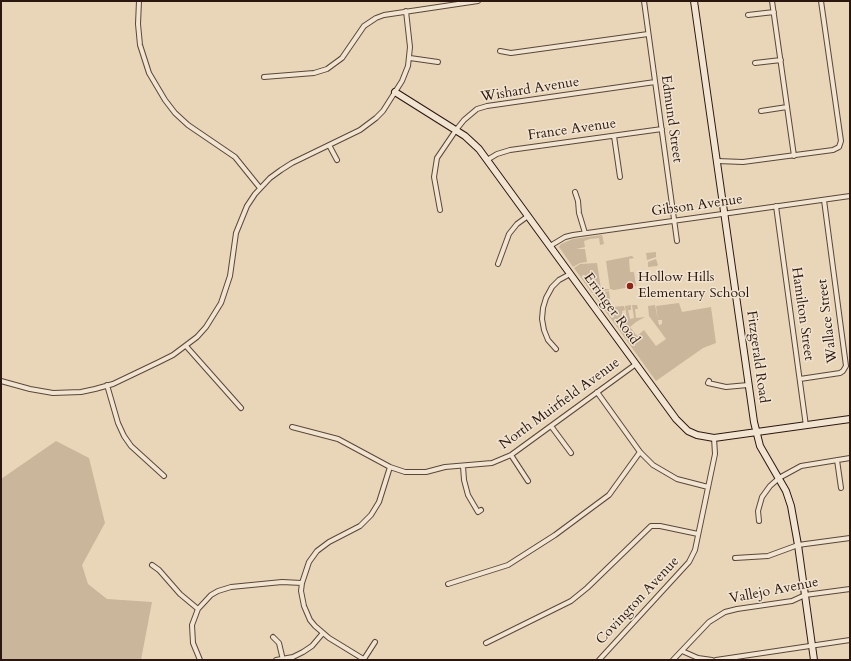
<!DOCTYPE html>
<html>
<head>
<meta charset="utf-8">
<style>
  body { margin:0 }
  #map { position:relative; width:851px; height:661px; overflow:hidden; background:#e9d6b8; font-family:Cardo,serif }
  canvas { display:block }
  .frame { position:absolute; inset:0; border:2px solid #2b1710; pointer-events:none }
</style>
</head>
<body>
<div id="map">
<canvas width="851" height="661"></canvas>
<div class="frame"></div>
</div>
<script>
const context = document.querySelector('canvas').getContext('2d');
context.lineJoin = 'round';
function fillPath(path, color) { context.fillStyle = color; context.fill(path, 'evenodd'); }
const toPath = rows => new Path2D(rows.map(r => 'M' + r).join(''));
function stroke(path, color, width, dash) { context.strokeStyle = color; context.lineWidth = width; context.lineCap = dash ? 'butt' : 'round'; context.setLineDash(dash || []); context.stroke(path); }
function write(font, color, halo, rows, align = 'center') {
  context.font = font + ' Cardo,serif'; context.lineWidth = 3; context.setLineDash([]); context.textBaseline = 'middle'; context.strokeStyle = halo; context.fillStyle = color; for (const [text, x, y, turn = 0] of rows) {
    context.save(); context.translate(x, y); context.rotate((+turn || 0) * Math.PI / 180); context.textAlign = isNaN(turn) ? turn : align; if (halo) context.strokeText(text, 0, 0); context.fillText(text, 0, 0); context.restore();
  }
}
fillPath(toPath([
  [602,235,604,244,600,245,599,238,590,239,584,241,585,247,576,249,585,249,587,262,580,263,573,267,559,247,561,244,573,239],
  [656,252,656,257,647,260,646,253],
  [632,256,634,258,629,259,630,272,634,272,636,286,614,290,610,289,606,261],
  [656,259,658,265,657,266,648,267,648,262],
  [597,263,601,289,609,289,609,290,592,293,574,268,580,264],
  [609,291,611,307,624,306,625,310,622,311,623,320,627,319,625,306,631,305,631,310,628,310,630,319,634,318,632,305,637,305,638,309,635,309,636,318,645,317,636,322,630,327,637,336,644,330,656,346,666,339,649,316,648,306,655,305,659,325,662,324,662,320,658,320,656,306,679,303,682,312,711,307,716,343,703,348,656,381,593,294],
  [56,441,89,458,105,523,82,565,88,584,107,599,152,602,141,660,1,660,1,479]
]), '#c9b69b');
const street = toPath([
  [139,1,138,24,140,45,149,73,165,100,175,113,188,125,235,157,260,188],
  [644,1,677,241],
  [772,1,794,156],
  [748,15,774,12],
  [500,51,511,53,648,34],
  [410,58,438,62],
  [755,63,781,60],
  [264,77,314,73,327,69,342,58,364,26,376,18,384,15,478,1],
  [761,111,787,107],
  [614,136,620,177],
  [329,145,337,160],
  [487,160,497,154,510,150,662,129],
  [717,161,743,162,833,150,839,147,841,141,821,1],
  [575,192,578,201,579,213,585,233],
  [776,206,806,426],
  [440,210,434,177,437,158,456,130,464,120,477,109,487,106,655,82],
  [550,246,565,237,573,235,850,196],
  [498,264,509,234,517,224,528,216],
  [186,346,241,408],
  [556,349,548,340,544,330,542,319,543,308,546,298,552,287,559,280,570,274],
  [800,379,840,373,843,371,846,366,824,200],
  [1,381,30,389,53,393,81,392,95,389,113,384,159,362,173,355,197,337,206,327,221,303,230,276,236,233,247,206,255,194,270,178,281,170,292,163,360,130,376,118,383,111,402,81,408,66,410,47,406,11],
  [709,381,708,383,726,387,748,385],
  [107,385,118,423,124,436,131,446,164,476],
  [597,392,640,452,653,465,677,479,708,487],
  [551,426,571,453],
  [292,427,338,439,390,467,405,472,426,472,445,467,492,463,511,455,636,364],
  [511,455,528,481],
  [837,460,841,488],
  [463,466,464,480,468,495,478,512,481,510],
  [759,521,758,511,762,497,770,486,779,478,801,466,850,458],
  [735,558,768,556,798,545,850,538],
  [152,565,159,570,180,594,198,609],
  [448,584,508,565,555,535,609,495,640,452],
  [273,637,279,643,283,660],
  [486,643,571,601,587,588,651,526,660,526,698,534],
  [682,651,698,658,712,660],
  [364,659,375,642],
  [200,660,193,643,192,625,198,609,211,595,218,591,231,587,282,582,302,583],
  [276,660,293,657,303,652,312,646,323,633],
  [365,660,329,638,315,626,310,620,304,606,301,591,302,583,309,562,317,551,329,542,360,526,371,515,379,502,390,467],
  [599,660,689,562,695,550,715,454,714,438],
  [673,660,709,622,725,612,737,609,792,601,805,595,850,589],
  [716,660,850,640]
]);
const secondary = toPath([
  [694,1,754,422,760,446,786,491,791,506,798,545,814,660],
  [395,92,465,136,479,149,676,419,688,431,697,435,714,438,850,419]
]);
stroke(street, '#5a473a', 6);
stroke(secondary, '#2b1710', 8);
stroke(street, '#f1e4d1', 4);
stroke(secondary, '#f1e4d1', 6);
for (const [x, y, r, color] of [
  [630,286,4,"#8f2418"]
]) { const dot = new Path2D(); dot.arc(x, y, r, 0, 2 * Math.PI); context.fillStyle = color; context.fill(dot); stroke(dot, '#f1e4d1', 1.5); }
write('14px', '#2b1710', '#f1e4d1', [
  ["Wishard Avenue",530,90,-9],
  ["Edmund Street",671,119,82],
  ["France Avenue",572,130,-8],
  ["Gibson Avenue",697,206,-8],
  ["Erringer Road",611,309,54],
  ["Hamilton Street",802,314,82],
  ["Wallace Street",828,321,-97],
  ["Fitzgerald Road",757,357,82],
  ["North Muirfield Avenue",560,404,-36],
  ["Vallejo Avenue",774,591,-11],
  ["Covington Avenue",638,601,-47]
]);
write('14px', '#2b1710', '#f1e4d1', [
  ["Hollow Hills",638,278],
  ["Elementary School",638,294]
], 'left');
</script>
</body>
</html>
